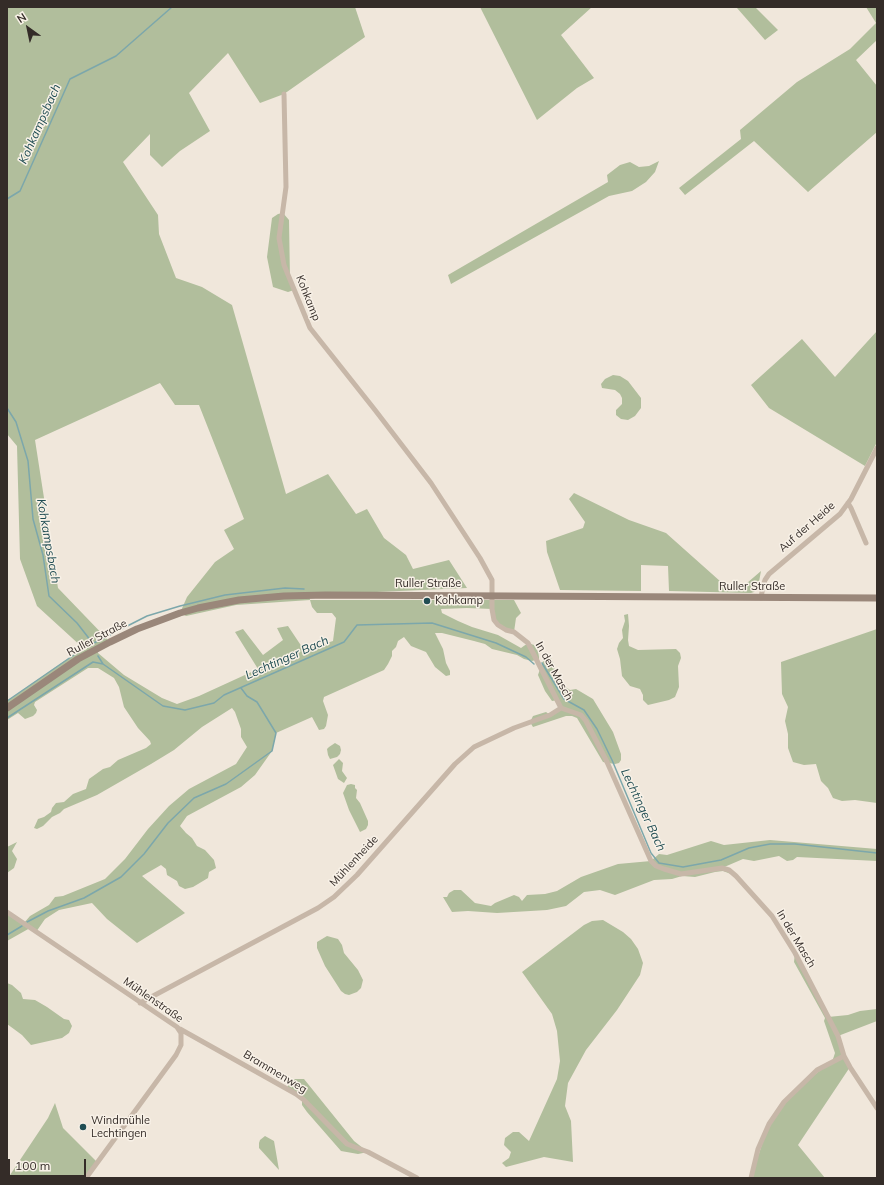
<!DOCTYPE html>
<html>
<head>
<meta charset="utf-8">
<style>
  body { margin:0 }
  #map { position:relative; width:884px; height:1185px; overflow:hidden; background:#f0e7db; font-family:Mulish,sans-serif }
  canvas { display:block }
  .frame { position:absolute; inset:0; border:8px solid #342c28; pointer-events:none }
  .north { position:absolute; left:8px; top:8px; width:40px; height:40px; -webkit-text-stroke:3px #f8f1e7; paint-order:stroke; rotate:327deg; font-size:11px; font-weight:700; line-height:16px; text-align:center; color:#342c28 }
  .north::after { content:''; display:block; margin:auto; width:14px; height:18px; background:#342c28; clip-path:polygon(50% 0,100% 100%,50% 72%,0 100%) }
  .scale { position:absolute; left:8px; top:1159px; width:78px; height:18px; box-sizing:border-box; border:2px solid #342c28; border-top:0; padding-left:5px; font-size:12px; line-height:14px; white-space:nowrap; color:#342c28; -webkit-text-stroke:3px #f8f1e7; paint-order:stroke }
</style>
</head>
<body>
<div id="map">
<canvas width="884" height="1185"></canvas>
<div class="frame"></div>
<div class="north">N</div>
<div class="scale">100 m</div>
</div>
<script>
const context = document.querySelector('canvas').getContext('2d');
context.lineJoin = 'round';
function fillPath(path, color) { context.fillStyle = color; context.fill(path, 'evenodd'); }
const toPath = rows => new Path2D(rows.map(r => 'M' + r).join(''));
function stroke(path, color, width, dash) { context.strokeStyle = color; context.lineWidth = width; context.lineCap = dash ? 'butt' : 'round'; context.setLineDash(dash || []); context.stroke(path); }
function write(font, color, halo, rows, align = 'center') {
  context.font = font + ' Mulish,sans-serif'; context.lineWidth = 3; context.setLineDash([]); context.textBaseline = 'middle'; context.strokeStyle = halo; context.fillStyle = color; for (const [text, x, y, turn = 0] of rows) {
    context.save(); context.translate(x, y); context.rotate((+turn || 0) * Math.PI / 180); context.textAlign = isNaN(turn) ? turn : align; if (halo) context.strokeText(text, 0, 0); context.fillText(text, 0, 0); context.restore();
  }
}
fillPath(toPath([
  [7,7,355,7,365,37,284,94,260,103,228,53,189,93,210,131,180,151,162,167,150,155,150,134,123,162,158,215,159,234,176,278,202,287,232,305,286,494,328,474,356,514,367,509,384,538,406,555,413,569,449,560,467,588,309,595,310,600,514,600,521,613,516,618,514,632,498,625,492,609,467,608,441,609,442,613,458,621,472,627,498,635,521,648,528,643,534,645,538,651,539,657,539,659,532,661,524,659,517,655,492,649,485,644,474,641,442,633,435,633,443,649,446,663,450,671,450,675,446,676,435,667,426,652,411,646,404,637,398,641,396,647,392,651,392,656,388,664,384,670,324,697,323,701,328,715,326,726,324,729,319,730,312,717,276,733,272,751,255,775,241,787,187,816,180,826,186,833,192,838,197,846,205,850,214,860,216,868,209,872,208,878,193,887,185,889,179,886,177,881,167,875,166,869,161,865,142,876,185,913,137,943,107,919,92,903,59,910,45,919,36,932,30,928,7,941,7,912,24,923,30,916,49,905,55,897,63,896,105,879,125,859,148,829,169,806,189,789,236,764,247,747,241,737,241,729,235,712,232,708,202,727,174,750,151,764,97,795,64,809,60,813,52,817,43,826,37,829,34,828,38,819,44,817,51,812,52,808,56,803,64,802,73,794,86,789,89,779,103,769,110,767,118,760,146,748,151,744,150,741,138,728,124,707,119,687,114,678,98,668,88,668,35,702,34,705,37,710,36,713,33,716,25,719,18,713,7,720,7,701,83,648,37,606,20,559,17,446,7,434],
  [160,383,175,405,199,405,244,519,224,530,234,549,215,562,187,597,180,613,186,616,236,605,310,600,312,607,317,613,332,613,336,618,333,641,304,650,288,626,277,628,283,640,263,655,243,629,235,632,258,669,199,696,177,704,162,698,124,675,98,653,98,648,110,642,58,588,35,440],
  [480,7,592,7,561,35,594,78,577,88,537,120],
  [738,7,757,7,756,8,778,30,765,40,737,8],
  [866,7,877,7,877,40,856,60,877,86,877,132,808,192,754,141,685,195,679,188,741,139,740,130,797,82,850,49,876,23],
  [659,161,655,172,646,182,632,191,609,196,451,284,448,275,608,182,607,175,620,165,630,162,639,167,649,166],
  [283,213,289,220,290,280,294,290,288,292,273,287,267,257,272,218,278,214],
  [877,331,877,442,865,466,769,408,751,385,802,339,835,377],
  [613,375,620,376,628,381,641,398,641,408,635,416,628,420,621,419,616,415,616,410,622,404,622,398,620,394,615,390,602,388,601,384,605,379],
  [574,493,629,520,666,533,730,590,747,583,761,571,758,587,754,592,751,593,669,591,668,566,641,565,641,591,560,590,547,552,546,541,583,528,585,522,569,499],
  [628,614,629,626,628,640,629,646,638,650,676,649,680,653,681,658,678,666,679,687,675,697,669,700,648,705,643,700,643,695,640,689,630,686,622,676,620,659,617,649,619,643,623,638,622,630,625,621,624,615],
  [877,629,877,803,855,800,842,801,833,798,828,788,821,781,816,764,804,765,793,762,788,748,788,734,785,721,788,707,782,694,781,662],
  [547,656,550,656,555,666,553,675,560,676,567,688,570,690,576,689,593,699,613,732,621,754,621,760,619,763,615,764,603,762,577,718,572,716,566,716,533,727,530,722,533,716,546,712,550,715,561,708,558,700,552,701,545,691,538,675,542,663],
  [335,743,340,746,341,750,340,754,337,757,330,759,328,755,327,749,329,747],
  [339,759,343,763,342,771,347,778,344,783,338,779,333,765],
  [351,784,355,785,355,788,357,790,356,798,360,803,368,821,368,825,366,829,360,832,349,810,343,793,347,785],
  [770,840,877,849,877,861,797,857,793,860,787,861,779,856,754,861,743,859,722,868,736,876,723,871,715,872,695,877,682,876,672,879,654,880,615,895,600,890,584,892,566,906,547,910,497,913,468,911,452,912,443,897,447,897,449,893,454,890,461,890,475,903,491,906,495,903,514,895,519,897,522,901,527,895,545,894,557,891,581,877,618,864,651,861,659,854,667,855,711,841,724,845],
  [17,842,12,851,17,859,14,868,7,873,7,847],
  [603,920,623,932,631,939,638,949,643,963,640,975,617,1010,586,1050,568,1083,565,1106,571,1121,573,1162,544,1157,506,1167,502,1163,509,1158,511,1152,504,1145,505,1138,513,1132,519,1132,529,1141,557,1079,560,1061,557,1031,552,1014,522,972,584,925,592,921],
  [327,936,338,939,342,945,344,953,358,970,363,980,361,988,357,992,349,995,345,994,341,991,325,966,317,948,317,942],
  [795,953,828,1017,848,1015,860,1011,877,1009,877,1021,838,1036,850,1067,798,1145,825,1178,751,1178,768,1126,784,1102,807,1080,832,1062,835,1053,824,1021,825,1018,794,962],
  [7,983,12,985,21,993,23,999,35,1000,47,1007,64,1019,69,1020,72,1026,69,1033,62,1038,31,1045,22,1035,7,1024],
  [295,1079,304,1079,354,1141,368,1152,358,1154,341,1151,307,1112,302,1105,302,1098,286,1088],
  [55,1103,63,1128,97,1162,86,1178,8,1178,48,1118],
  [265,1136,274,1141,279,1170,259,1148,259,1143,260,1140]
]), '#b1be9c');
stroke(toPath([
  [7,199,20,191,70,79,116,56,172,7],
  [7,408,16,422,28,461,33,519,43,555,49,596,77,623,91,641],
  [98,656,103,664,163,706,185,710,214,703,224,695,344,642,357,625,432,623,496,643,526,657,534,664],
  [542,663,564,699,584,710,597,729,612,760,651,853,659,863,683,867,721,860,749,848,770,844,795,844,877,853],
  [7,701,84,648,147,616,180,606,225,595,285,588,304,589],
  [7,718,93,662,103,664],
  [27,922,48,911,84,898,121,877,144,854,168,823,194,798,226,784,272,751,276,733,257,702,247,696,241,688],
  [7,935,22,926]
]), '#7ca7ab', 1.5);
stroke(toPath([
  [284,94,286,187,279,238,284,265,310,328,375,410,431,483,480,558,492,580,492,609,494,620,498,625,506,630,514,632,528,643,561,708,581,715,586,721,607,762,651,861,656,866,664,869,681,874,722,868,729,870,736,876,772,916,795,953,838,1036,844,1056,850,1067,877,1108],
  [848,503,851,508,866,543],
  [761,598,763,586,765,580,769,574,840,514,851,499,877,448],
  [7,912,171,1023,177,1027,181,1033,181,1045,176,1055,86,1178],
  [140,1003,318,908,334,897,357,875,455,764,474,747,514,728,550,715,561,708],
  [180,1029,296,1094,304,1100,347,1144,368,1152,417,1178],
  [751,1178,758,1149,769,1124,784,1102,817,1070,844,1056]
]), '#c7b7a8', 5);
stroke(toPath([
  [7,708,78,659,110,642,137,629,180,613,198,608,239,600,284,596,326,595,877,598]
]), '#9a877a', 7);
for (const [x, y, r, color] of [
  [427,601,4,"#204d53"],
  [83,1127,4,"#204d53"]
]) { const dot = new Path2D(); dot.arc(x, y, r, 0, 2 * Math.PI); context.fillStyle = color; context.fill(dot); stroke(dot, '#f8f1e7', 1.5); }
write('11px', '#342c28', '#f8f1e7', [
  ["Kohkamp",308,298,68],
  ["Auf der Heide",807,527,-41],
  ["Ruller Straße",428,584],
  ["Ruller Straße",752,587],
  ["Ruller Straße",97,638,-28],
  ["In der Masch",554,671,61],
  ["Mühlenheide",354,861,-47],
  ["In der Masch",796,939,59],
  ["Mühlenstraße",153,1000,35],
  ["Brammenweg",275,1072,31]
]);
write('11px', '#342c28', '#f8f1e7', [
  ["Kohkamp",435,601],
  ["Windmühle",91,1121],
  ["Lechtingen",91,1134]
], 'left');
write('italic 12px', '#204d53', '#f8f1e7', [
  ["Kohkampsbach",40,124,-66],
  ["Kohkampsbach",48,541,80],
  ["Lechtinger Bach",287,658,-24],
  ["Lechtinger Bach",643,810,65]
]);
</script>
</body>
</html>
